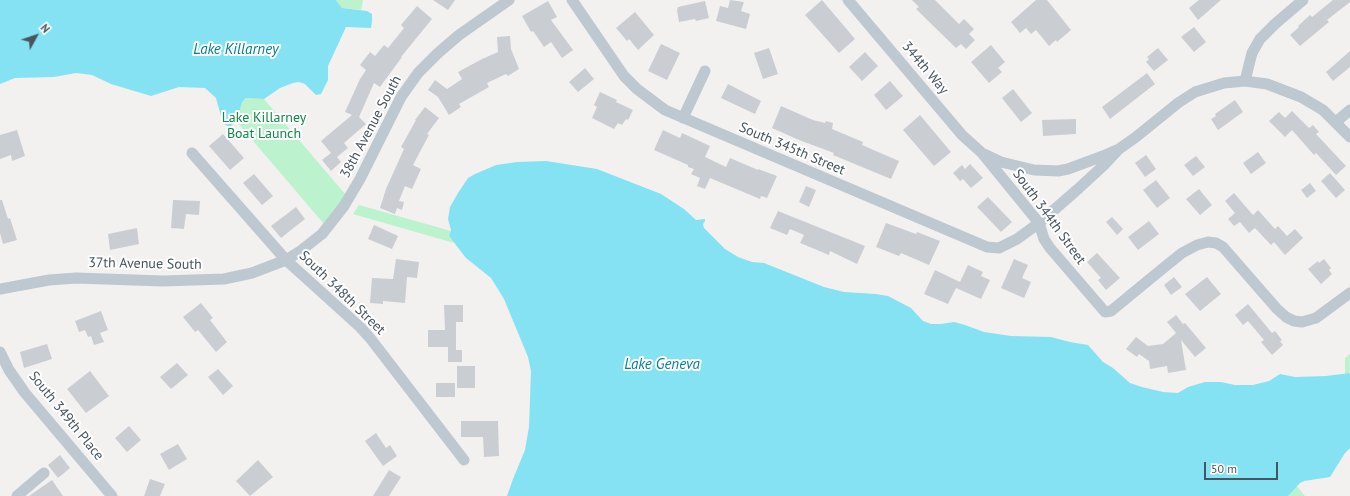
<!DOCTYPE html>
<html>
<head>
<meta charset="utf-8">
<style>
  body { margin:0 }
  #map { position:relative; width:1350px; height:496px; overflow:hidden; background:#f3f0f0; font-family:"PT Sans",sans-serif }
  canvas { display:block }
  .north { position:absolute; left:16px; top:16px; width:40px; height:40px; -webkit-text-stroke:3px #fff; paint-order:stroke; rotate:50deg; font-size:11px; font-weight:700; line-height:16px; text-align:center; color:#46555f }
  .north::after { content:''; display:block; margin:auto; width:14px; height:18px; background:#46555f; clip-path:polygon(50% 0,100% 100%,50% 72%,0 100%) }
  .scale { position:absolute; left:1204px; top:462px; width:74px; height:18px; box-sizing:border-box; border:2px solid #46555f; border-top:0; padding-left:5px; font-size:12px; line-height:14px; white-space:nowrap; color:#46555f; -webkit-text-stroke:3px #fff; paint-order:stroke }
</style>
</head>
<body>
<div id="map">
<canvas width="1350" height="496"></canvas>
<div class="north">N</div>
<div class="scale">50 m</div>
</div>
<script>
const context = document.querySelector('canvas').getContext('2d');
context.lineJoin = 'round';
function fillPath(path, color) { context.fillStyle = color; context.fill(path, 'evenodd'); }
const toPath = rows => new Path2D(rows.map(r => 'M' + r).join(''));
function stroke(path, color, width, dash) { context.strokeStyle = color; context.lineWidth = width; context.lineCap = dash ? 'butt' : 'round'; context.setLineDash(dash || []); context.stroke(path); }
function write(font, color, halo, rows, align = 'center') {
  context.font = font + ' "PT Sans",sans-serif'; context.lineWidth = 4; context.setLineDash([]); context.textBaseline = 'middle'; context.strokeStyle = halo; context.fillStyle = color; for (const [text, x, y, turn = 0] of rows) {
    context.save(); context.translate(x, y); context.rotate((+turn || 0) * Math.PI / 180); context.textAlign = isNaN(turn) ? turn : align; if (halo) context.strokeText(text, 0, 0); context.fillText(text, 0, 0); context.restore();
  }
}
fillPath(toPath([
  [336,0,363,0,361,10,342,8],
  [246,98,264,99,346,195,324,224,236,121,238,118,242,102],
  [359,205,451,231,449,236,454,243,353,214],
  [1350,354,1350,373,1345,375,1345,358],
  [1296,485,1305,496,1288,496]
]), '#bcf3ce');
fillPath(toPath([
  [0,0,336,0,342,8,367,11,372,14,372,21,371,28,346,27,328,66,328,80,321,94,316,95,305,84,299,82,293,83,280,88,264,99,246,98,242,102,238,118,234,123,230,127,222,123,221,116,216,98,205,88,179,87,151,96,111,84,92,75,76,73,54,77,15,78,0,84],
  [546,161,597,169,661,194,684,209,696,220,705,219,705,221,703,224,704,228,725,249,738,257,752,262,764,263,824,287,844,292,876,294,888,296,911,308,923,321,931,324,941,324,954,322,965,325,984,332,1011,336,1051,337,1070,342,1088,345,1103,362,1113,368,1130,383,1142,387,1163,392,1178,393,1188,387,1205,382,1221,382,1235,385,1253,385,1269,381,1280,374,1295,377,1326,376,1350,373,1350,448,1345,453,1330,477,1304,481,1300,483,1288,496,507,496,513,479,525,450,529,427,531,371,528,357,504,299,491,278,466,258,449,236,451,230,448,219,450,207,458,193,468,178,475,174,496,165,517,162]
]), '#85e2f3');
fillPath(toPath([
  [433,0,455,0,448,10],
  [730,0,744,2,741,11,750,14,746,29,716,21,720,6,728,8],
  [822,0,855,39,839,53,805,15],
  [912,0,935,0,959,24,964,19,974,29,969,34,975,40,966,49,961,44,956,48,916,9,919,7],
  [1036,0,1047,0,1071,30,1057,42,1056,40,1049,46,1036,30,1031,34,1026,28,1020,33,1011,22],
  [1199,0,1221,0,1198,20,1189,8],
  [1333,0,1350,0,1350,2,1327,20,1329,22,1300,46,1290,35,1299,27,1298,26,1310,15,1312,17],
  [548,1,557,17,551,20,573,50,562,58,551,42,544,47,533,31,531,32,522,16],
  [705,1,709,18,696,21,695,19,679,22,677,10,678,7],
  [417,6,432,19,401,57,402,57,380,87,374,83,359,117,366,124,344,143,348,148,337,157,341,162,331,171,322,160,331,153,321,141,352,115,345,112,360,79,366,70,360,65,370,52,375,56,384,45,388,48,404,28,401,25],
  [635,12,654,35,638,50,629,39,627,41,616,28],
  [1194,27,1206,42,1194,52,1181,37],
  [510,36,511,49,519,69,508,76,506,74,487,83,489,87,459,104,461,107,449,115,438,97,428,90,435,80,447,89,462,79,458,72,482,59,498,52,497,37],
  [661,44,680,53,667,80,648,71],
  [991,45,1005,62,998,68,1002,72,989,83,971,62],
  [769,48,778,74,763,79,754,53],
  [1158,48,1168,60,1154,71,1146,62,1149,59,1147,57],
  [1350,51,1350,67,1333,81,1326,72],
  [865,52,878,66,862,81,849,67],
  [585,68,594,79,578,92,569,82],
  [1147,73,1155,84,1110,119,1102,107],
  [890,81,903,96,886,110,874,95],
  [728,84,761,101,755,114,721,98],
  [1013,89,1032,113,1021,122,1002,98],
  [600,92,617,100,616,102,633,110,628,120,626,119,622,125,618,123,614,129,592,118,597,107,594,105],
  [1235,100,1243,112,1218,130,1211,119,1216,116,1215,114],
  [781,106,813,120,825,123,826,121,833,123,832,129,863,142,862,145,899,161,891,179,833,155,834,153,799,140,772,128],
  [425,107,439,118,427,134,429,135,413,165,421,169,412,189,405,186,399,201,404,202,402,210,397,208,395,214,380,208,386,189,404,149,401,147,416,120,415,120],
  [1292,111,1309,128,1313,125,1319,132,1316,134,1346,166,1336,175,1316,153,1314,155,1292,130,1285,137,1269,121,1279,112,1285,118],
  [920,115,951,152,934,166,903,130],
  [1076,119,1076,134,1043,136,1042,120],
  [17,130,25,156,12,161,11,155,0,159,0,135],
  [663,130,680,138,682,133,710,146,705,157,726,167,730,158,758,170,758,169,777,176,767,198,761,196,760,199,710,178,705,189,697,186,700,178,691,174,694,169,688,167,688,165,654,150],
  [223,134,244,158,230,170,209,146],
  [1258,152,1266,163,1251,174,1243,163],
  [1146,155,1156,169,1145,177,1135,163],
  [1196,156,1205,167,1193,176,1184,165],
  [970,164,983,178,971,188,963,179,960,181,953,173,962,165,965,169],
  [1330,173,1345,190,1336,198,1321,181],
  [254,174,273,196,262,205,243,183],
  [1156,180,1170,198,1157,208,1143,190],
  [1310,183,1316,191,1307,198,1301,190],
  [806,186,816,190,809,207,799,202],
  [1199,189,1212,205,1200,215,1186,199],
  [1234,193,1253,215,1258,210,1275,229,1278,226,1287,236,1295,229,1303,238,1285,255,1274,242,1271,245,1255,228,1249,233,1240,222,1234,226,1228,219,1235,213,1225,201],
  [988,197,1012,222,1001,232,977,207],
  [0,200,2,200,8,219,10,218,17,240,3,244,0,233],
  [173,200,200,201,199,215,186,214,184,229,171,228],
  [296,207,305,219,281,238,271,226],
  [778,211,865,246,857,264,830,251,829,255,800,243,804,235,790,229,787,235,770,228],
  [1112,217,1123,229,1117,235,1106,222],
  [1149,221,1159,234,1138,250,1128,237],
  [886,223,916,234,917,232,940,241,929,265,901,253,899,256,876,247],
  [374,225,398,236,392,249,368,239],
  [137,228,139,244,110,250,108,234],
  [1097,253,1120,278,1106,290,1098,280,1101,278,1087,262],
  [396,259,419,262,417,278,407,277,405,303,383,301,383,304,370,303,372,278,393,279],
  [1014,259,1028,265,1022,278,1031,282,1024,298,1001,288],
  [1324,259,1331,268,1329,270,1332,274,1321,284,1308,269,1318,261,1319,263],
  [968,265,983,272,981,276,990,280,981,299,956,288,948,304,924,294,935,270,960,282],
  [1174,277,1182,287,1171,295,1164,285],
  [1207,277,1221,294,1200,311,1185,294],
  [201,303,213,318,210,320,227,342,216,352,198,330,195,332,183,317],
  [1248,304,1272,333,1275,331,1282,340,1280,341,1283,345,1272,355,1261,342,1264,340,1248,321,1243,325,1235,315],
  [444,305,463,305,463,322,456,322,456,350,462,350,462,362,448,362,448,347,428,347,428,330,445,330],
  [101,311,108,330,100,333,104,342,94,345,91,336,88,337,85,330,79,332,75,321],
  [1176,315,1183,324,1185,323,1206,348,1195,357,1181,340,1186,370,1168,373,1167,366,1150,369,1149,361,1139,354,1137,357,1126,349,1136,337,1148,346,1163,344,1176,333,1167,322],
  [47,344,52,359,24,368,20,352],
  [177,363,188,375,171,389,160,377],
  [457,366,475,366,475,388,457,388],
  [218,369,233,386,223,395,208,377],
  [90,371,109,396,86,413,67,389],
  [436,383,455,383,455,397,436,397],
  [461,421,498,421,499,456,484,457,483,437,461,437],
  [129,426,141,440,127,452,115,438],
  [376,433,386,448,390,445,397,456,383,466,365,441],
  [178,444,187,459,169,470,160,454],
  [60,455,70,468,58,478,48,465],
  [258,460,273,477,250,496,236,481],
  [389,470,401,477,389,496,373,496],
  [150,479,165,484,160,496,144,496],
  [52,480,63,496,29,496]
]), '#caced3');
stroke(toPath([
  [572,0,624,76,637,89,665,110,987,247,999,248,1017,239,1039,223,1078,189,1104,165,1119,149],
  [848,0,962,135,982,153,1039,223,1044,239,1050,248,1105,312,1111,311,1167,265,1182,253,1197,245,1208,242,1216,243,1223,247,1277,309,1286,317,1294,321,1302,322,1316,318,1350,293],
  [1245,81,1252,53,1260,39,1275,24,1303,0],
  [683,118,705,71],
  [1336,122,1350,110],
  [192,153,286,260,360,327,370,338,464,460],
  [984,154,1001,162,1034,170,1058,171,1068,169,1103,156,1119,149,1136,137,1178,103,1195,92,1224,83,1245,81,1267,84,1301,97,1323,110,1350,137],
  [0,289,49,280,76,278,163,281,224,279,252,273,286,260,299,252,322,234,344,206,360,179,401,97,418,73,438,53,459,35,509,0],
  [0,352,9,370,25,393,112,496],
  [17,496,44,473]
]), '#bdc8d0', 11);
write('14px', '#46555f', '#fff', [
  ["344th Way",925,68,50],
  ["38th Avenue South",371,127,-62],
  ["South 345th Street",792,149,23],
  ["South 344th Street",1049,217,54],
  ["37th Avenue South",145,264,1],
  ["South 348th Street",342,293,44],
  ["South 349th Place",66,416,51]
]);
write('14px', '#108846', '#fff', [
  ["Lake Killarney",264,118],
  ["Boat Launch",264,134]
]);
write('italic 15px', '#047f97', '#fff', [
  ["Lake Killarney",236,50],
  ["Lake Geneva",662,365]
]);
</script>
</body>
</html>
